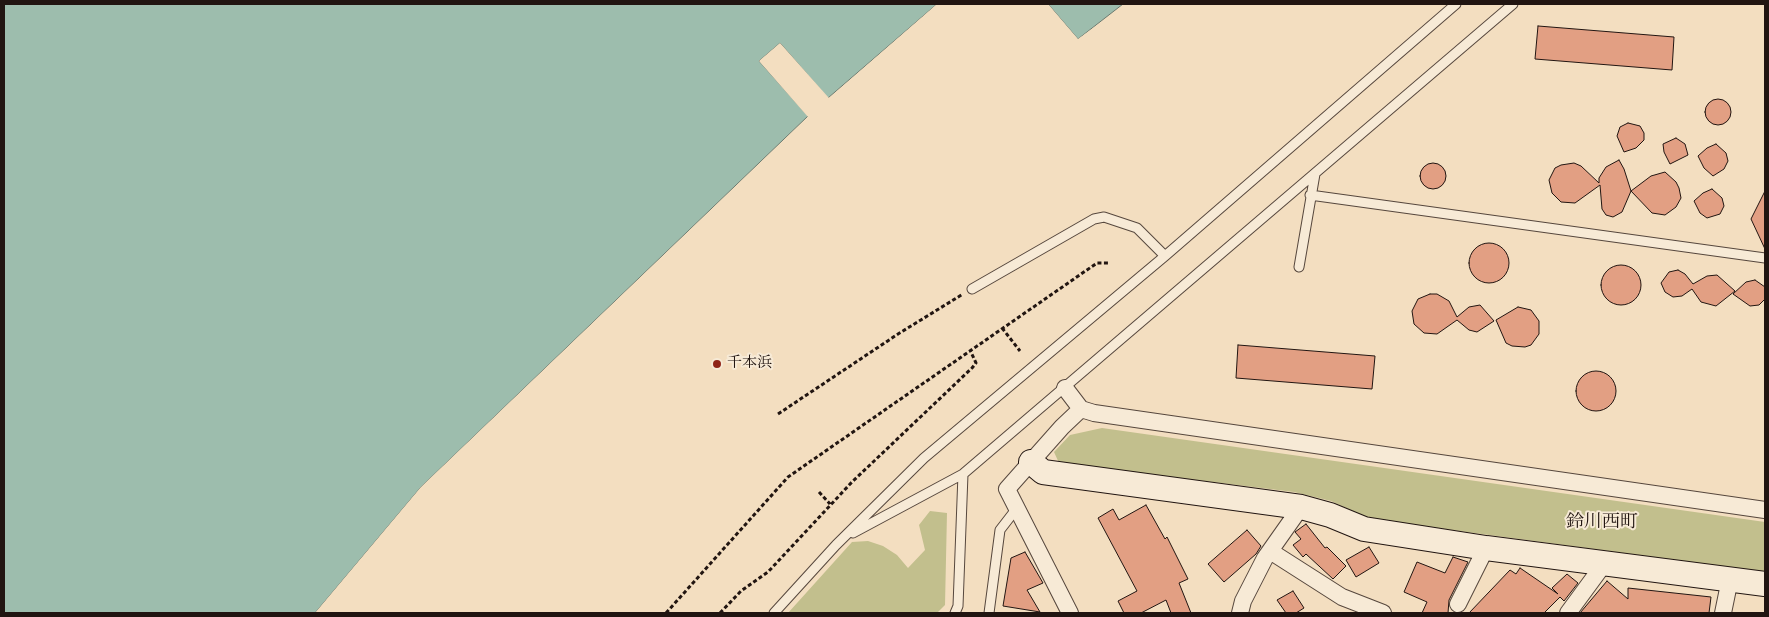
<!DOCTYPE html>
<html>
<head>
<meta charset="utf-8">
<style>
  body { margin:0 }
  #map { position:relative; width:1769px; height:617px; overflow:hidden; background:#f3dec0; font-family:"IM FELL English",serif }
  canvas { display:block }
  .frame { position:absolute; inset:0; border:5px solid #211511; pointer-events:none }
</style>
</head>
<body>
<div id="map">
<canvas width="1769" height="617"></canvas>
<div class="frame"></div>
</div>
<script>
const context = document.querySelector('canvas').getContext('2d');
context.lineJoin = 'round';
function fillPath(path, color) { context.fillStyle = color; context.fill(path, 'evenodd'); }
const toPath = rows => new Path2D(rows.map(r => 'M' + r).join(''));
function stroke(path, color, width, dash) { context.strokeStyle = color; context.lineWidth = width; context.lineCap = dash ? 'butt' : 'round'; context.setLineDash(dash || []); context.stroke(path); }
function write(font, color, halo, rows, align = 'center') {
  context.font = font + ' "IM FELL English","Noto Serif JP",serif'; context.lineWidth = 4; context.setLineDash([]); context.textBaseline = 'middle'; context.strokeStyle = halo; context.fillStyle = color; for (const [text, x, y, turn = 0] of rows) {
    context.save(); context.translate(x, y); context.rotate((+turn || 0) * Math.PI / 180); context.textAlign = isNaN(turn) ? turn : align; if (halo) context.strokeText(text, 0, 0); context.fillText(text, 0, 0); context.restore();
  }
}
fillPath(toPath([
  [1102,428,1765,522,1765,572,1370,519,1331,501,1294,492,1059,463,1054,452,1070,435],
  [930,511,947,513,945,605,937,613,788,613,852,542,868,541,883,546,897,555,908,568,925,550,919,525]
]), '#c2bf8d');
const water = toPath([
  [4,4,937,4,828,98,780,43,759,61,808,116,421,487,315,613,4,613,4,4],
  [1048,4,1123,4,1078,39,1048,4]
]);
fillPath(water, '#9dbdad');
stroke(water, '#6b7a6f', 1);
fillPath(toPath([
  [937,4,939,4,938,6,829,100,779,47,763,62,810,115,810,118,423,489,319,613,315,613,421,487,808,117,759,61,780,43,829,98],
  [1045,4,1048,4,1078,39,1126,4,1078,42]
]), '#f3dec0');
const building = toPath([
  [1538,26,1674,37,1672,70,1535,59,1538,26],
  '1705 112a13 13 0 1 1 26 0a13 13 0 1 1-26 0Z',
  [1628,123,1640,126,1644,133,1644,140,1636,148,1624,152,1617,136,1620,127,1628,123],
  [1676,138,1685,144,1688,155,1670,164,1664,152,1663,144,1676,138],
  [1716,144,1726,153,1728,161,1724,169,1713,176,1704,168,1698,156,1707,148,1716,144],
  [1619,160,1624,169,1631,191,1651,176,1665,172,1676,182,1679,188,1681,198,1676,207,1665,215,1652,213,1631,191,1622,212,1613,217,1606,215,1602,209,1600,185,1575,203,1561,202,1552,193,1549,180,1555,168,1561,165,1574,163,1581,166,1599,183,1599,178,1606,167,1619,160],
  '1420 176a13 13 0 1 1 26 0a13 13 0 1 1-26 0Z',
  [1712,189,1722,198,1724,206,1720,214,1707,218,1700,213,1694,201,1703,193,1712,189],
  [1765,191,1765,249,1751,219,1765,191],
  '1469 263a20 20 0 1 1 40 0a20 20 0 1 1-40 0Z',
  '1601 285a20 20 0 1 1 40 0a20 20 0 1 1-40 0Z',
  [1678,270,1685,274,1693,284,1707,276,1717,275,1735,291,1716,306,1701,302,1692,289,1682,296,1673,297,1665,292,1661,283,1669,272,1678,270],
  [1755,280,1765,287,1765,299,1759,305,1750,306,1733,294,1746,282,1755,280],
  [1430,294,1437,294,1449,301,1457,317,1469,307,1480,305,1494,321,1477,332,1469,330,1457,320,1437,334,1424,333,1414,324,1412,311,1418,299,1430,294],
  [1518,307,1531,310,1539,321,1539,334,1531,345,1525,347,1512,346,1506,343,1496,320,1518,307],
  [1238,345,1375,356,1372,389,1236,378,1238,345],
  '1576 391a20 20 0 1 1 40 0a20 20 0 1 1-40 0Z',
  [1146,505,1165,539,1167,537,1188,579,1179,583,1191,613,1171,613,1166,600,1141,613,1124,613,1118,601,1137,591,1098,518,1113,509,1119,520,1146,505],
  [1306,524,1325,548,1327,547,1346,566,1333,579,1306,554,1303,557,1293,545,1301,539,1295,532,1306,524],
  [1247,530,1261,546,1256,554,1224,582,1208,564,1247,530],
  [1369,547,1379,563,1356,577,1346,560,1369,547],
  [1025,552,1043,583,1027,590,1040,612,1003,606,1011,558,1025,552],
  [1453,557,1468,562,1449,600,1448,613,1422,613,1427,602,1404,592,1417,562,1445,573,1453,557],
  [1520,568,1558,594,1552,588,1567,574,1578,583,1564,601,1560,597,1544,613,1469,613,1510,570,1516,574,1520,568],
  [1607,581,1628,599,1628,588,1711,597,1709,613,1580,613,1607,581],
  [1293,591,1304,608,1296,613,1286,613,1277,600,1293,591]
]);
fillPath(building, '#e29f83');
stroke(building, '#211511', 1);
const lane = toPath([
  [1310,195,1765,258],
  [1299,267,1315,174],
  [972,289,1094,219,1104,217,1137,228,1165,256],
  [853,533,963,474],
  [774,613,836,545,924,458,1165,256,1456,4],
  [955,613,958,606,963,474,1513,4],
  [989,613,1000,530,1017,508]
]);
const street = toPath([
  [1065,388,1081,409,1094,413,1765,510],
  [1270,551,1342,597,1383,613],
  [1458,604,1486,548],
  [1070,613,1007,489,1062,427,1081,409],
  [1240,613,1243,601,1265,558,1301,507],
  [1568,613,1604,564],
  [1723,613,1730,579]
]);
const secondary = toPath([
  [1031,462,1043,472,1301,507,1330,515,1364,529,1486,548,1765,584]
]);
stroke(lane, '#56473d', 11);
stroke(street, '#56473d', 18);
stroke(secondary, '#211511', 26);
stroke(toPath([
  [1002,328,1020,351],
  [778,414,898,334,963,294],
  [819,492,830,504],
  [666,613,788,477,1097,263,1109,263],
  [720,613,741,591,768,572,852,482,972,368,976,363,970,350]
]), '#211511', 3, [4, 2.5]);
stroke(lane, '#f7ead6', 9);
stroke(street, '#f7ead6', 16);
stroke(secondary, '#f7ead6', 24);
for (const [x, y, r, color] of [
  [717,364,5,"#8f2418"]
]) { const dot = new Path2D(); dot.arc(x, y, r, 0, 2 * Math.PI); context.fillStyle = color; context.fill(dot); stroke(dot, '#f7ead6', 2); }
write('15px', '#211511', '#f7ead6', [
  ["千本浜",727,364]
], 'left');
write('18px', '#211511', '#f7ead6', [
  ["鈴川西町",1602,523]
]);
</script>
</body>
</html>
